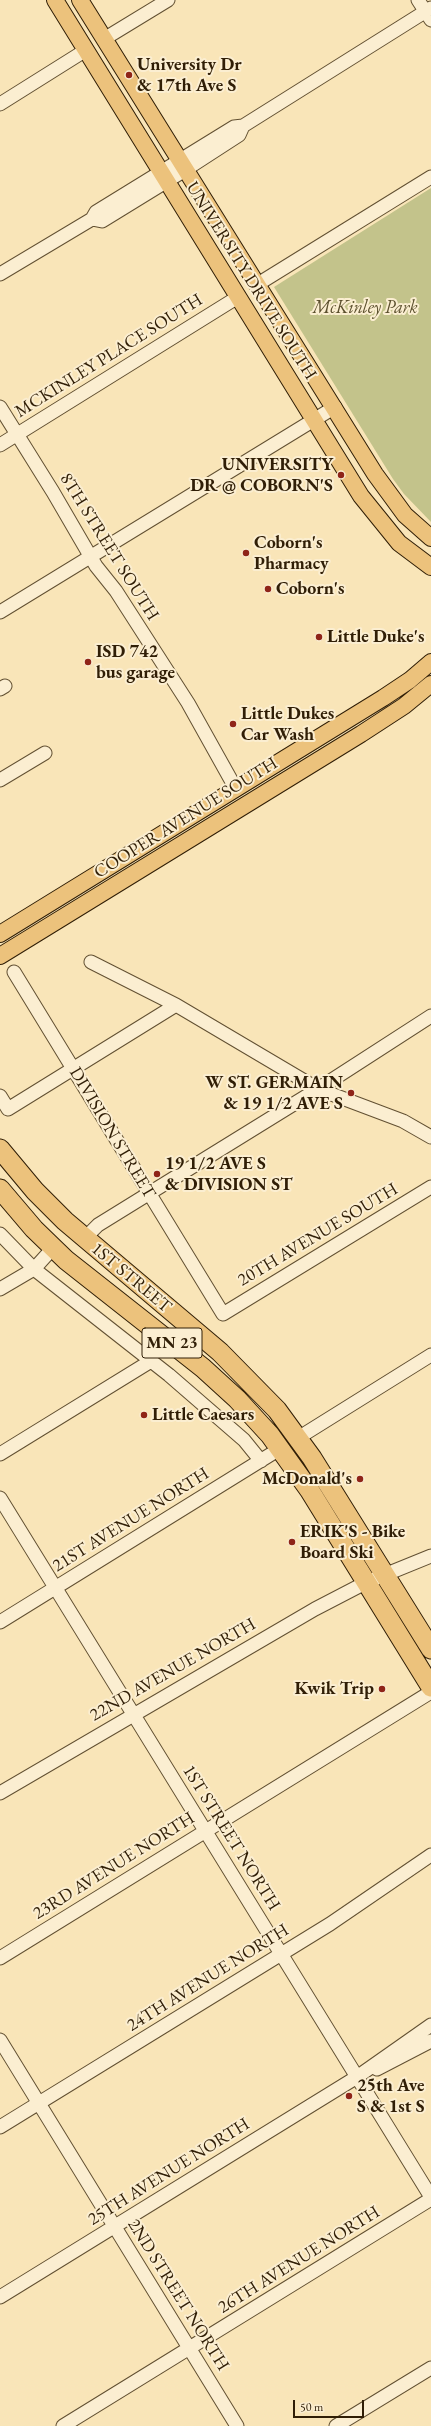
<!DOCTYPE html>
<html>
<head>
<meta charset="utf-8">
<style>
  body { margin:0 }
  #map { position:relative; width:431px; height:2426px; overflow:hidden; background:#f9e5b8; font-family:"EB Garamond",serif }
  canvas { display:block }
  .scale { position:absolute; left:293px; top:2400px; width:71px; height:18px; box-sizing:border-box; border:2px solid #301e06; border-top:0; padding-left:5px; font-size:12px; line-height:14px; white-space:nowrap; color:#301e06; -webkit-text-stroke:3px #fbeed1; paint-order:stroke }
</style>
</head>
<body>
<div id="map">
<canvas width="431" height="2426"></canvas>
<div class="scale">50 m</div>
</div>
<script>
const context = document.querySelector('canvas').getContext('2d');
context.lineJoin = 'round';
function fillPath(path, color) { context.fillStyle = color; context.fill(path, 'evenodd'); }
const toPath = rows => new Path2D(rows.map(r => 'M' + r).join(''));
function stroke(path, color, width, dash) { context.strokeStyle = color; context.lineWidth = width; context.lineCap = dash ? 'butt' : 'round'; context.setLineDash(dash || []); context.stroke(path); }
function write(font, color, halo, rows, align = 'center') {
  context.font = font + ' "EB Garamond",serif'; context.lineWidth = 4; context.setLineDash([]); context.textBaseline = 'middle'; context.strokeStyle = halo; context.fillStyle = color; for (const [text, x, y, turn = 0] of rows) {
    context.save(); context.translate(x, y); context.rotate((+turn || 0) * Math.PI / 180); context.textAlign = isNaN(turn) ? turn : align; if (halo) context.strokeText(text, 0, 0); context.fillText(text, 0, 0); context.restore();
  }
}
fillPath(toPath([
  [431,188,431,522,404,494,393,479,274,287]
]), '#c3c38b');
const minor = toPath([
  [418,0,431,20],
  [104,39,168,0],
  [0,104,86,50],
  [92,219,102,221,185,170,239,135,243,126],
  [0,274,92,219,96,212,234,127,243,126,431,8],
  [258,284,431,177],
  [0,407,53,492,96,566,116,591,188,703,236,789],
  [0,445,238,297],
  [0,612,335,407],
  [0,689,5,686],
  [0,780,45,753],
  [91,962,176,1005,318,1089,403,1121,431,1137],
  [14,972,223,1314,431,1187],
  [0,1096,8,1109,176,1005],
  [0,1234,34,1269,169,1375,244,1440,261,1461],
  [84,1239,98,1225,318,1089,431,1016],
  [0,1289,34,1269,53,1248],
  [298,1438,431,1355],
  [0,1454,151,1361],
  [0,1498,431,2197],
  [0,1622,281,1448],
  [0,1793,315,1609,367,1582,431,1556],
  [0,1958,431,1692],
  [0,2040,237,2426],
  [377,2069,431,2041],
  [0,2127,330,1924,431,1855],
  [0,2297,357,2077,431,2025],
  [63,2426,431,2199],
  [336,2426,431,2368]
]);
const major = toPath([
  [55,0,361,496,399,543,431,567],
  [80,0,375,474,405,515,431,538],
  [0,934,383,698,410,680,431,662],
  [0,956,361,734,404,706,431,684]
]);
const highway = toPath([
  [0,1149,35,1191,65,1221,220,1352,277,1410,312,1458,431,1649],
  [0,1189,34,1229,66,1260,203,1368,237,1399,270,1435,310,1491,431,1687]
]);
stroke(minor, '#625032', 15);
stroke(major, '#301e06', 18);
stroke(highway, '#301e06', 21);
stroke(minor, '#fbeed1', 13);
stroke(major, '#ecc27c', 16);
stroke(highway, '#ecc27c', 19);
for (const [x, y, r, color] of [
  [129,75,4,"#8f2418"],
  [341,475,4,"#8f2418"],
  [246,553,4,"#8f2418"],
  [268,589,4,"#8f2418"],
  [319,637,4,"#8f2418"],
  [88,662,4,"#8f2418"],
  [233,724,4,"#8f2418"],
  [351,1093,4,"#8f2418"],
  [157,1174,4,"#8f2418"],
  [144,1415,4,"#8f2418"],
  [360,1479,4,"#8f2418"],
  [292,1542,4,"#8f2418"],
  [382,1689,4,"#8f2418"],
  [349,2096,4,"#8f2418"]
]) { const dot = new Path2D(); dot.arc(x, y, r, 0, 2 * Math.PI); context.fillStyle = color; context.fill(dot); stroke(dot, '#fbeed1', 1.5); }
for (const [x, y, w] of [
  [172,1343,60]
]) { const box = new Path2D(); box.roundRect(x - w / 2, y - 15, w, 30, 3); context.fillStyle = '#fbeed1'; context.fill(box); stroke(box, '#301e06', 1); }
write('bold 17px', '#301e06', null, [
  ["MN 23",172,1343]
]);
write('bold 18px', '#301e06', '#fbeed1', [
  ["University Dr",137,65],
  ["& 17th Ave S",137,86],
  ["UNIVERSITY",333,465,"right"],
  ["DR @ COBORN'S",333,486,"right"],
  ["Coborn's",254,543],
  ["Pharmacy",254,564],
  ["Coborn's",276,589],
  ["Little Duke's",327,637],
  ["ISD 742",96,652],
  ["bus garage",96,673],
  ["Little Dukes",241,714],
  ["Car Wash",241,735],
  ["W ST. GERMAIN",343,1083,"right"],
  ["& 19 1/2 AVE S",343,1104,"right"],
  ["19 1/2 AVE S",165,1164],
  ["& DIVISION ST",165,1185],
  ["Little Caesars",152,1415],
  ["McDonald's",352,1479,"right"],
  ["ERIK'S - Bike",300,1532],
  ["Board Ski",300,1553],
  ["Kwik Trip",374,1689,"right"],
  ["25th Ave",357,2086],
  ["S & 1st S",357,2107]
], 'left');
write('18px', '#301e06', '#fbeed1', [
  ["UNIVERSITY DRIVE SOUTH",251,281,58],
  ["MCKINLEY PLACE SOUTH",109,356,-32],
  ["8TH STREET SOUTH",109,547,58],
  ["COOPER AVENUE SOUTH",186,818,-32],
  ["DIVISION STREET",112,1133,59],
  ["20TH AVENUE SOUTH",318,1235,-31],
  ["1ST STREET",131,1278,40],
  ["21ST AVENUE NORTH",131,1520,-32],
  ["22ND AVENUE NORTH",173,1670,-30],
  ["1ST STREET NORTH",231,1838,58],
  ["23RD AVENUE NORTH",114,1866,-32],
  ["24TH AVENUE NORTH",208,1978,-32],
  ["25TH AVENUE NORTH",169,2172,-32],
  ["26TH AVENUE NORTH",299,2260,-32],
  ["2ND STREET NORTH",178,2295,58]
]);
write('italic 18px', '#5c502e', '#fbeed1', [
  ["McKinley Park",365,308]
]);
</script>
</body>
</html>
